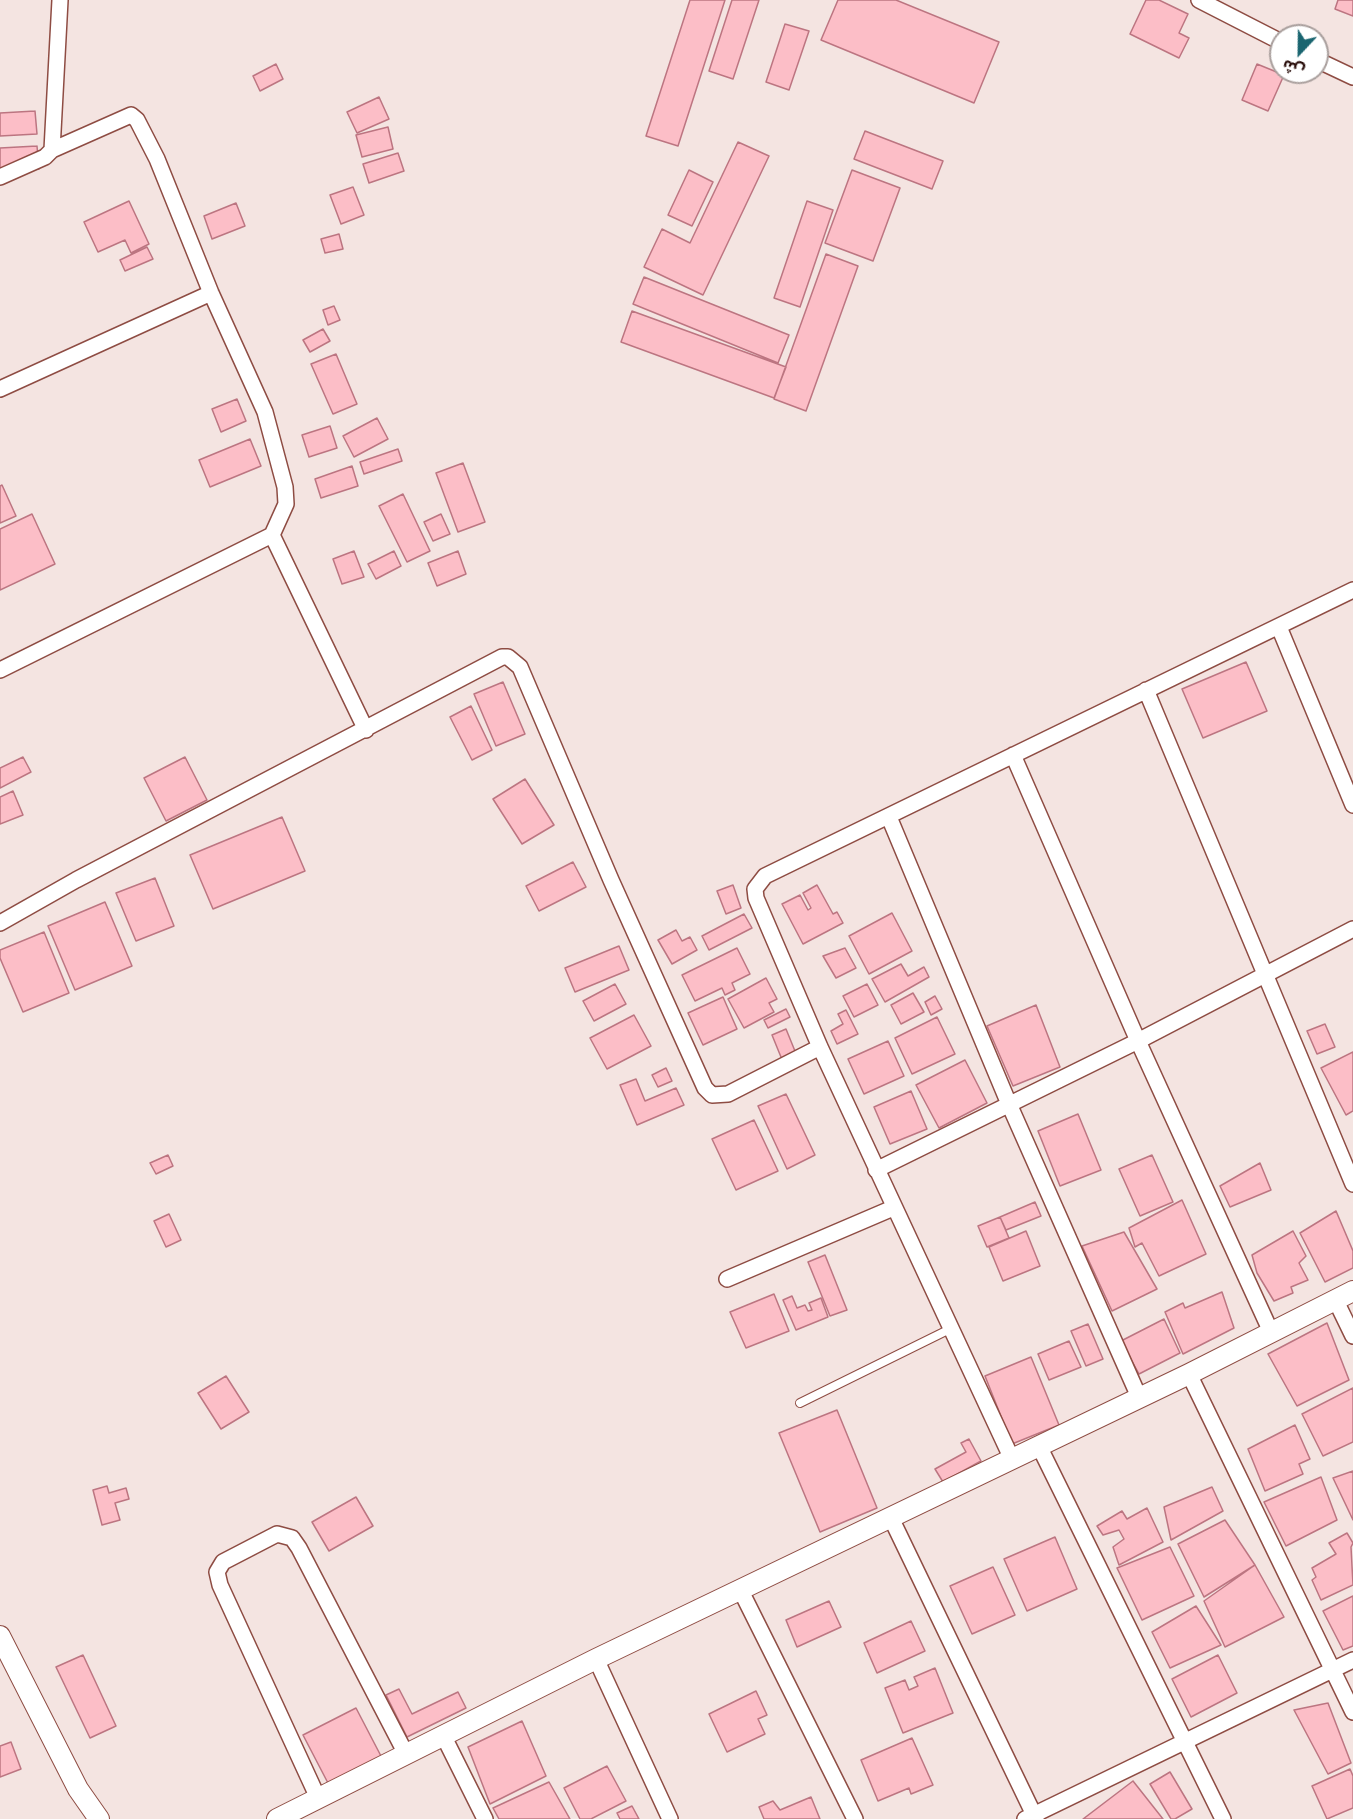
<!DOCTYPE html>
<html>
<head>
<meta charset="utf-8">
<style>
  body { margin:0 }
  #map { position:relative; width:1353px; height:1819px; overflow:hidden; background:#f4e4e1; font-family:Ubuntu,"Noto Sans Arabic",sans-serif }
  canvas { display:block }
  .north { position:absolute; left:1269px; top:24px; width:60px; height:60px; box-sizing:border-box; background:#fff; border:2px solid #a99f9d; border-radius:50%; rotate:202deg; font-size:16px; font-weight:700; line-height:24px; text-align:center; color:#290e0b }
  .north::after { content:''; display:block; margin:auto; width:21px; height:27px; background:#1a6570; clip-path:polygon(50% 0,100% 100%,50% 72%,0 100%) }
</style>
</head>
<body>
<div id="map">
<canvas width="1353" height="1819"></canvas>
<div class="north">ش</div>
</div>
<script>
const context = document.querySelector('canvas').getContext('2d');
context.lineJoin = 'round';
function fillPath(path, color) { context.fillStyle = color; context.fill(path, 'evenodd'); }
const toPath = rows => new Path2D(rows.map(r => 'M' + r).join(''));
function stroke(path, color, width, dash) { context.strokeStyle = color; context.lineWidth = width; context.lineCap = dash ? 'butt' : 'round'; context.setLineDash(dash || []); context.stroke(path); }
const building = toPath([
  [690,0,725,0,678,146,646,136,690,0],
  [732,0,759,0,733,79,709,71,732,0],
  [838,0,896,0,999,42,974,103,821,40,838,0],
  [1146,0,1159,0,1188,14,1179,33,1189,38,1179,58,1130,34,1146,0],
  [1338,0,1353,0,1353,16,1335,9,1338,0],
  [785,24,809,31,789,90,766,82,785,24],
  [276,64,283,79,260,91,253,76,276,64],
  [1257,64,1284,75,1268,111,1242,100,1257,64],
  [379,97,389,119,357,133,347,112,379,97],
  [35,111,37,134,0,136,0,113,35,111],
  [388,127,393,149,362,157,356,135,388,127],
  [865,131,943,161,932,189,854,159,865,131],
  [738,142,769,156,703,295,644,267,662,229,690,243,738,142],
  [37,146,39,169,0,171,0,148,37,146],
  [398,153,404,171,369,183,363,164,398,153],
  [689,170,713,182,692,226,668,215,689,170],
  [852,170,900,188,873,261,825,243,852,170],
  [353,187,364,215,341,224,330,195,353,187],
  [129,201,149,244,131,253,125,240,98,252,84,222,129,201],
  [807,201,833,210,800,307,774,298,807,201],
  [236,203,245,226,212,239,204,216,236,203],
  [339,234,343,249,325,253,321,239,339,234],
  [147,247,153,259,125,271,120,260,147,247],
  [826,254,858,266,806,411,774,399,826,254],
  [644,277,789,335,778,363,633,304,644,277],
  [334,306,340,320,328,325,323,310,334,306],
  [632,311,786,367,774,398,621,342,632,311],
  [323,329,330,341,310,352,303,340,323,329],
  [336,354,357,404,333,414,311,364,336,354],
  [237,399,246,421,221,432,212,409,237,399],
  [377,418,388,439,354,457,343,436,377,418],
  [330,426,337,448,309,457,302,435,330,426],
  [250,439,261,466,210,487,199,460,250,439],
  [398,449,402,461,364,474,360,462,398,449],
  [463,463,485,522,458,532,436,473,463,463],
  [352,466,358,486,321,498,315,479,352,466],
  [2,485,16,516,0,523,0,486,2,485],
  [403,494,430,551,407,562,379,506,403,494],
  [32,514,55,564,0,590,0,529,32,514],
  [441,514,450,534,433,541,424,522,441,514],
  [354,551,364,577,342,584,333,559,354,551],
  [394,551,401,566,376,579,368,564,394,551],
  [458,551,466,574,437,586,428,563,458,551],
  [1246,662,1267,711,1203,738,1182,689,1246,662],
  [503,682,525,734,496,746,474,694,503,682],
  [471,706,492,750,472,760,450,717,471,706],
  [23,757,31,772,0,788,0,768,23,757],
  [185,757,207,800,166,821,144,778,185,757],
  [525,779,554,825,522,844,493,799,525,779],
  [13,791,23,815,0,824,0,797,13,791],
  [282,817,305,871,213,909,190,855,282,817],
  [573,862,586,887,539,911,526,886,573,862],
  [155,878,174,926,136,941,116,893,155,878],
  [733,885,741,908,726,914,717,891,733,885],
  [817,885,833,914,837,912,843,923,803,944,782,904,800,895,808,910,811,908,803,893,817,885],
  [105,902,132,966,75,990,48,926,105,902],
  [892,913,912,951,869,974,849,936,892,913],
  [744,914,752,928,709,950,702,936,744,914],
  [676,930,682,941,690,937,697,950,672,964,658,940,676,930],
  [44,932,69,993,23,1012,0,958,0,950,44,932],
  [619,946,629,970,575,992,565,968,619,946],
  [737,948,750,974,732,983,735,990,725,995,722,988,695,1001,682,975,737,948],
  [845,948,856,968,836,978,823,956,845,948],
  [901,964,908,976,924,967,929,977,885,1002,872,979,901,964],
  [766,978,777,999,769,1003,774,1012,744,1028,728,999,766,978],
  [615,984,626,1004,594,1021,583,1001,615,984],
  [867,984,878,1005,854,1017,843,996,867,984],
  [913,993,924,1012,901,1024,891,1005,913,993],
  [935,996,942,1009,931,1015,925,1002,935,996],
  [723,997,737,1029,703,1045,688,1013,723,997],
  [1036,1005,1060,1067,1013,1086,987,1026,1036,1005],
  [786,1009,790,1017,768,1028,764,1020,786,1009],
  [846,1010,858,1034,837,1044,831,1031,843,1024,838,1014,846,1010],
  [634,1015,651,1046,607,1069,590,1038,634,1015],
  [937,1017,955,1054,912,1074,895,1038,937,1017],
  [1325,1024,1335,1047,1317,1054,1307,1031,1325,1024],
  [786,1029,797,1056,783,1062,772,1035,786,1029],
  [888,1041,904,1076,864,1094,848,1059,888,1041],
  [1353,1052,1353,1111,1346,1115,1321,1068,1353,1052],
  [965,1060,987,1103,939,1128,916,1085,965,1060],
  [666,1068,672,1081,658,1087,652,1075,666,1068],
  [636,1079,645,1101,676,1088,684,1105,637,1125,620,1085,636,1079],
  [911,1091,927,1129,890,1144,874,1107,911,1091],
  [786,1094,815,1155,787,1169,758,1106,786,1094],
  [1078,1114,1101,1170,1060,1186,1038,1131,1078,1114],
  [754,1120,778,1171,736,1190,712,1139,754,1120],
  [168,1155,173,1166,156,1174,150,1163,168,1155],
  [1152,1155,1173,1202,1140,1216,1119,1169,1152,1155],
  [1260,1163,1271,1190,1230,1207,1220,1186,1260,1163],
  [1182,1200,1206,1254,1159,1276,1142,1243,1135,1247,1129,1228,1182,1200],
  [1035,1202,1041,1216,1006,1230,1000,1217,1035,1202],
  [1336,1211,1353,1251,1353,1268,1325,1282,1300,1233,1336,1211],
  [169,1214,181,1240,166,1247,154,1221,169,1214],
  [1000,1217,1009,1238,987,1247,978,1226,1000,1217],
  [1026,1231,1040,1266,1003,1281,989,1247,1026,1231],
  [1293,1231,1306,1256,1299,1263,1308,1280,1291,1287,1293,1293,1274,1301,1257,1273,1252,1255,1293,1231],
  [1124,1232,1157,1289,1112,1311,1082,1246,1124,1232],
  [825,1255,847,1310,830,1316,808,1262,825,1255],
  [1222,1292,1234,1328,1183,1354,1165,1312,1183,1303,1185,1308,1222,1292],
  [774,1294,789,1331,746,1348,730,1312,774,1294],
  [792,1296,797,1308,805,1305,808,1311,812,1310,809,1303,821,1298,828,1317,796,1330,783,1300,792,1296],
  [1164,1319,1180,1353,1139,1374,1121,1341,1164,1319],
  [1327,1323,1349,1380,1297,1406,1268,1354,1327,1323],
  [1088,1324,1103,1359,1086,1366,1071,1331,1088,1324],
  [1069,1341,1081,1367,1049,1380,1038,1354,1069,1341],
  [1031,1357,1059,1425,1012,1444,985,1376,1031,1357],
  [226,1376,249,1412,221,1429,198,1393,226,1376],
  [1353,1388,1353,1442,1323,1456,1302,1414,1353,1388],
  [837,1410,877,1508,820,1532,779,1433,837,1410],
  [1295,1425,1310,1459,1299,1464,1303,1474,1265,1491,1248,1449,1295,1425],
  [969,1439,981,1461,943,1482,935,1469,966,1452,961,1443,969,1439],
  [1353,1471,1353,1520,1333,1478,1353,1471],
  [1321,1477,1337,1520,1286,1546,1264,1502,1321,1477],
  [107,1486,109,1493,126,1488,129,1499,115,1503,120,1520,102,1525,93,1490,107,1486],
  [1212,1487,1223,1511,1171,1540,1164,1507,1212,1487],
  [356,1497,373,1526,329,1551,312,1522,356,1497],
  [1147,1508,1163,1542,1119,1565,1113,1547,1124,1539,1119,1530,1103,1535,1097,1526,1122,1511,1127,1519,1147,1508],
  [1225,1520,1255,1565,1204,1597,1178,1544,1225,1520],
  [1347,1533,1353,1543,1351,1547,1353,1585,1321,1600,1312,1580,1316,1577,1312,1568,1336,1554,1329,1543,1347,1533],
  [1055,1537,1077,1589,1027,1611,1004,1559,1055,1537],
  [1170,1547,1194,1596,1142,1620,1117,1568,1170,1547],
  [1255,1565,1284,1617,1225,1647,1204,1601,1255,1565],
  [993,1567,1015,1615,972,1634,950,1586,993,1567],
  [1353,1596,1353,1646,1343,1650,1323,1611,1353,1596],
  [829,1601,841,1627,797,1647,786,1620,829,1601],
  [1196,1606,1221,1645,1170,1668,1152,1632,1196,1606],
  [911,1621,925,1651,877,1673,864,1643,911,1621],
  [83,1655,116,1726,90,1738,56,1667,83,1655],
  [1218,1655,1237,1693,1191,1717,1172,1679,1218,1655],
  [935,1668,953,1713,903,1733,885,1688,905,1680,909,1690,918,1686,914,1677,935,1668],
  [399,1689,412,1714,458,1692,466,1708,407,1737,386,1695,399,1689],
  [756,1691,767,1715,758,1719,765,1734,727,1752,709,1714,756,1691],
  [1328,1703,1351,1763,1328,1774,1294,1710,1328,1703],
  [356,1708,382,1758,329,1785,303,1735,356,1708],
  [522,1721,546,1776,490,1804,468,1747,522,1721],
  [912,1738,933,1785,911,1794,909,1788,878,1801,861,1760,912,1738],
  [11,1742,21,1769,0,1777,0,1746,11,1742],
  [607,1766,626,1801,591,1819,580,1819,564,1788,607,1766],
  [1350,1769,1353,1776,1353,1808,1327,1819,1312,1786,1350,1769],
  [1170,1772,1192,1809,1175,1819,1171,1819,1150,1784,1170,1772],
  [1133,1781,1163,1819,1083,1819,1133,1781],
  [549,1782,570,1819,499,1819,493,1808,549,1782],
  [811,1797,820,1819,764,1819,759,1807,773,1801,780,1810,811,1797],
  [632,1806,639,1819,620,1819,617,1813,632,1806]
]);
fillPath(building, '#fcbec7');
stroke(building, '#bc7581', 1.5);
const lane = toPath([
  [800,1403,950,1329]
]);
const street = toPath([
  [1199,0,1281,42],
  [1317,60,1353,77],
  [52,150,131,115,137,120,157,159,211,293,265,412,285,487,286,504,272,535,366,730],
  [0,177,45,157,52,150,60,0],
  [0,389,211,293],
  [1279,627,1353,805],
  [0,670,272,535],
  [1146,690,1353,1184],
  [1013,755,1138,1041,1271,1332],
  [889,817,1009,1104,1139,1397],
  [0,923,76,880,502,657,508,657,520,667,611,880,705,1088,712,1095,728,1094,820,1047],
  [876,1170,1138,1041,1353,929],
  [727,1279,893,1208],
  [1336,1301,1353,1336],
  [1189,1374,1353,1712],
  [1039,1446,1223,1819],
  [1011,1457,820,1047,756,898,755,889,765,876,1353,590],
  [891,1518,1036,1819],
  [740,1589,855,1819],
  [596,1659,670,1819],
  [443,1735,485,1819],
  [318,1798,220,1585,217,1572,223,1562,277,1534,292,1538,299,1548,406,1754],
  [1025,1819,1353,1660]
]);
const secondary = toPath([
  [0,1636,78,1789,99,1819],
  [277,1819,596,1659,1189,1374,1353,1291]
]);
stroke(lane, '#8e4c43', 10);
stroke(street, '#8e4c43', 18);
stroke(secondary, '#8e4c43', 22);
stroke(lane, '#fff', 8);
stroke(street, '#fff', 15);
stroke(secondary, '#fff', 20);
</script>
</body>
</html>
